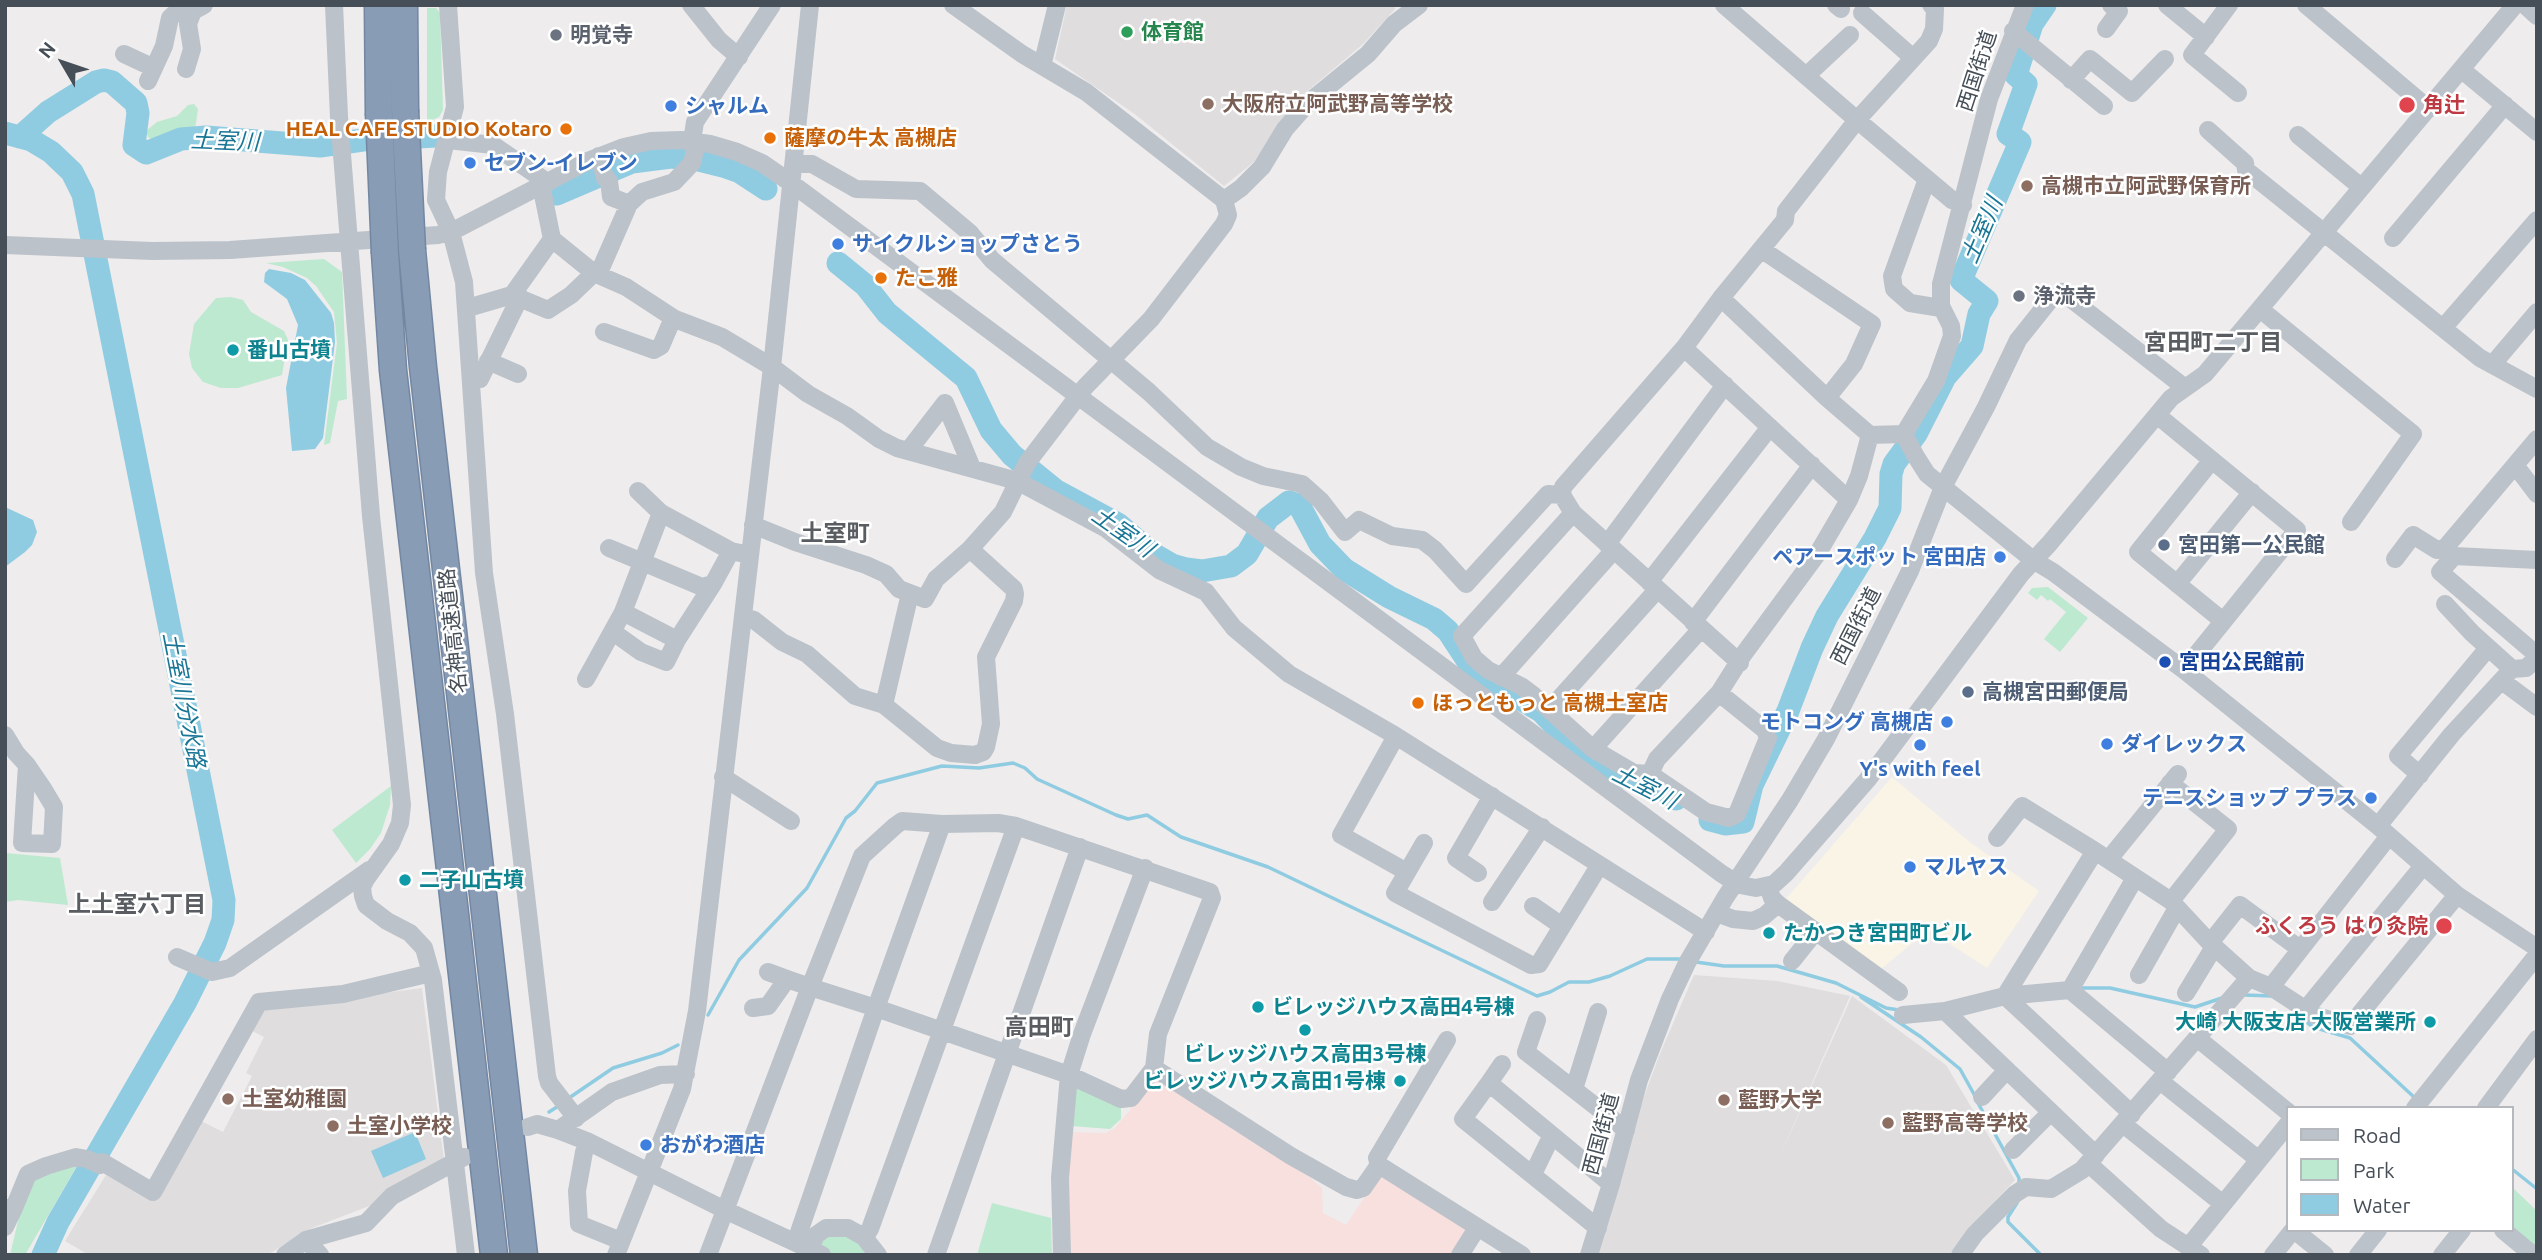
<!DOCTYPE html>
<html>
<head>
<meta charset="utf-8">
<style>
  body { margin:0 }
  #map { position:relative; width:2542px; height:1260px; overflow:hidden; background:#eeecec; font-family:Ubuntu,sans-serif }
  canvas { display:block }
  .frame { position:absolute; inset:0; border:7px solid #464e57; pointer-events:none }
  .legend { position:absolute; left:2286px; top:1106px; width:228px; height:126px; box-sizing:border-box; background:#fff; border:2px solid #b5b8bc; margin:0; padding:9px 12px; list-style:none; font-size:21px; color:#464e57 }
  .legend li { display:flex; align-items:center; gap:14px; height:35px }
  .legend b { width:35px; border:2px solid #b5b8bc }
  .north { position:absolute; left:28px; top:28px; width:70px; height:70px; -webkit-text-stroke:5px #fff; paint-order:stroke; rotate:309deg; font-size:19px; font-weight:700; line-height:28px; text-align:center; color:#464e57 }
  .north::after { content:''; display:block; margin:auto; width:24px; height:32px; background:#464e57; clip-path:polygon(50% 0,100% 100%,50% 72%,0 100%) }
</style>
</head>
<body>
<div id="map">
<canvas width="2542" height="1260"></canvas>
<div class="frame"></div>
<ul class="legend">
<li><b style="height:9px;background:#bbc2ca"></b>Road</li>
<li><b style="height:19px;background:#bde9d0"></b>Park</li>
<li><b style="height:19px;background:#8fcce1"></b>Water</li>
</ul>
<div class="north">N</div>
</div>
<script>
const context = document.querySelector('canvas').getContext('2d');
context.lineJoin = 'round';
function fillPath(path, color) { context.fillStyle = color; context.fill(path, 'evenodd'); }
const toPath = rows => new Path2D(rows.map(r => 'M' + r).join(''));
function stroke(path, color, width, dash) { context.strokeStyle = color; context.lineWidth = width; context.lineCap = dash ? 'butt' : 'round'; context.setLineDash(dash || []); context.stroke(path); }
function write(font, color, halo, rows, align = 'center') {
  context.font = font + ' Ubuntu,"Noto Sans JP",sans-serif'; context.lineWidth = 5; context.setLineDash([]); context.textBaseline = 'middle'; context.strokeStyle = halo; context.fillStyle = color; for (const [text, x, y, turn = 0] of rows) {
    context.save(); context.translate(x, y); context.rotate((+turn || 0) * Math.PI / 180); context.textAlign = isNaN(turn) ? turn : align; if (halo) context.strokeText(text, 0, 0); context.fillText(text, 0, 0); context.restore();
  }
}
fillPath(toPath([
  [1892,777,1971,843,2039,891,1987,968,1925,928,1916,940,1880,970,1784,901]
]), '#f9f4e5');
fillPath(toPath([
  [1067,5,1394,5,1395,9,1363,44,1304,94,1255,161,1224,186,1136,115,1055,59],
  [1694,975,1777,981,1850,996,1776,1165,1852,996,1946,1065,2015,1180,1969,1229,1949,1255,1596,1255,1627,1143,1659,1056],
  [422,988,444,1161,377,1203,312,1228,267,1255,89,1255,65,1241,106,1175,154,1199,199,1120,223,1132,252,1076,246,1073,264,1037,250,1030,261,1009]
]), '#dfdddd');
fillPath(toPath([
  [1158,1076,1235,1131,1270,1150,1307,1175,1322,1188,1323,1213,1346,1225,1380,1174,1467,1230,1453,1255,1068,1255,1068,1132,1106,1133,1115,1128]
]), '#f7e0dd');
fillPath(toPath([
  [427,8,436,8,440,13,443,110,439,117,432,120,427,120],
  [194,104,198,109,195,129,174,133,154,141,148,137,146,131,157,122,177,116,188,105],
  [324,259,342,272,347,399,338,401,330,443,324,445,337,343,334,312,316,286,307,278,283,267,266,263],
  [231,297,243,300,251,312,284,331,288,340,282,375,238,388,221,388,203,382,192,368,189,354,194,324,216,298],
  [2048,587,2088,618,2060,652,2044,639,2066,612,2050,599,2048,601,2041,595,2037,600,2028,593,2032,588],
  [391,786,390,805,381,833,370,849,356,863,332,830],
  [5,853,60,858,68,905,18,900,5,902],
  [1074,1083,1121,1106,1121,1119,1110,1129,1071,1126],
  [77,1166,25,1255,10,1255,23,1200,30,1181,65,1168],
  [2512,1187,2537,1211,2537,1251,2512,1230],
  [992,1203,1051,1218,1052,1255,977,1255],
  [824,1234,850,1235,872,1255,834,1255,817,1247]
]), '#bde9d0');
fillPath(toPath([
  [269,269,291,273,305,280,331,313,334,323,335,342,323,438,315,449,292,451,286,388,298,325,287,299,264,282,265,273],
  [5,507,33,520,37,532,32,545,25,552,5,567],
  [415,1132,426,1159,383,1178,371,1151]
]), '#8fcce1');
stroke(toPath([
  [1696,962,1724,966,1777,966,1836,983,1886,1008,1899,1010],
  [2079,988,2110,988,2195,1007,2222,998],
  [2245,995,2272,996],
  [1861,997,1921,1037,1960,1069,1975,1096],
  [2295,1013,2313,1027,2350,1038,2415,1098],
  [708,1015,739,960,807,888,846,818,855,811,877,783,942,766,979,768,1013,763,1025,768,1037,779,1116,815,1128,819,1147,815,1181,837,1268,867,1537,996,1550,992,1569,982,1589,982,1610,976,1647,959,1681,959],
  [569,1098,613,1068,662,1053,678,1045],
  [1978,1103,2019,1178,2019,1182],
  [549,1112,560,1105],
  [2512,1169,2537,1189],
  [2017,1203,2008,1217,2008,1222,2041,1255]
]), '#8fcce1', 3.5);
stroke(toPath([
  [5,133,31,140,51,152,72,172,83,194,224,900,223,920,215,943,185,1003,58,1222,43,1255],
  [20,137,48,112,96,82,104,80,112,82,136,103,138,113,134,145,146,153,181,139,206,137,320,146,363,140,436,136],
  [557,194,632,162,671,157,699,160,723,166,740,172,766,189],
  [838,263,865,285,887,313,966,378,991,430,1012,455,1055,490,1118,524,1153,554,1172,565,1186,569,1202,571,1231,566,1247,554,1268,518,1289,502,1299,505,1320,544,1344,569,1389,597,1434,619,1448,631,1471,666,1491,682,1541,711,1569,740,1604,766,1624,777,1649,784,1665,791,1676,799],
  [1710,820,1725,824,1743,822,1752,785,1788,711,1812,648,1827,616,1875,538,1890,508,1891,474,1894,464,1916,434,1945,377,1972,346,1979,314,1987,301,1961,280,2020,142,2008,134,2026,84,2016,75,2032,24,2045,5]
]), '#8fcce1', 23);
const highway = toPath([
  [378,5,379,113],
  [404,5,405,110],
  [412,250,423,367,524,1255],
  [385,253,393,370,494,1255]
]);
stroke(highway, '#7387a2', 29);
stroke(toPath([
  [334,5,339,117,371,516,402,805,400,823,391,844,366,879,362,887,363,896,366,905,387,921,410,933,424,948,433,980,466,1255],
  [448,5,455,107,438,172,436,200,451,232,464,282,484,573,505,714,547,1076,549,1083,576,1118],
  [691,5,719,40,739,57],
  [1724,5,1857,120,1952,200,1963,205],
  [1836,5,1841,9],
  [2025,5,1989,99,1941,284,1941,306,1951,326,1952,336,1936,381,1904,434,1915,455,1927,474,2033,560,2053,572,2184,670,2378,826,2457,895,2537,948],
  [2167,5,2206,37],
  [2229,5,2192,55,2238,93],
  [2306,5,2429,109],
  [2525,5,2537,16],
  [1862,13,1912,57],
  [2106,29,2119,11,2111,5],
  [2013,31,2104,106],
  [124,54,154,68],
  [1042,66,1057,5],
  [186,69,192,49,188,24,193,11],
  [2462,70,2537,132],
  [1806,76,1850,35],
  [2071,80,2090,59,2132,93,2165,59],
  [148,81,164,46,170,18,181,8,193,11,204,5],
  [2208,130,2245,163,2246,170,2480,358,2537,389],
  [2298,135,2361,187],
  [448,140,493,145,547,182],
  [692,141,695,122,772,5],
  [599,156,605,178,609,181,611,197,629,204],
  [803,164,812,164,856,189,920,191,970,233,992,260,1149,392,1207,447,1241,467,1263,476,1302,484,1321,501,1345,532,1359,520,1392,536,1422,540,1435,550,1466,584,1548,494,1562,495],
  [1927,179,1892,276,1894,289,1910,303,1941,308],
  [541,185,552,239,594,273,626,287,675,319,722,337,772,367,808,394,847,416,879,439,897,448,1017,481,1105,528,1159,570,1206,592,1234,628,1289,674,1396,736,1706,932],
  [1224,200,1241,188,1262,167,1285,129,1308,103,1368,54,1394,24,1419,5],
  [2393,238,2505,105],
  [5,245,152,251,230,250,438,235,451,232,588,161,624,147,651,141,681,140,710,144,737,152,762,163,791,183,1722,874,1740,885,1756,888,1774,884,1786,873,1868,779,2021,574,2049,544,2171,398,2205,374,2515,5],
  [1761,249,1872,324,1854,364,1827,398],
  [598,275,629,204,642,192,674,182,692,163,697,142],
  [1721,298,1827,398,1870,435,1904,434],
  [471,307,512,295,548,310,571,295,594,273],
  [2260,309,2413,434,2351,522],
  [2443,328,2537,220],
  [604,332,654,350,661,346,670,325,675,319],
  [1684,348,1849,500],
  [488,361,518,374],
  [2492,365,2537,312],
  [471,378,480,379,520,297,515,291,552,239],
  [2157,415,2297,530,2184,670],
  [908,451,945,403,972,468],
  [2212,460,2138,552,2223,621],
  [2515,465,2537,494],
  [638,491,661,513,731,551],
  [1573,513,1462,636,1474,658,1488,670,1521,686,1533,695,1593,749,1634,773,1650,774,1657,759,1719,693,1743,655,1818,553,1849,500,1859,476,1870,435],
  [753,525,795,542,866,565,886,574,899,589,925,599,936,579,970,549],
  [1607,544,1725,385],
  [609,548,702,587,713,584,731,551,749,555],
  [2445,548,2537,439],
  [2454,556,2440,572,2537,655],
  [2395,559,2413,535,2437,550,2445,548,2454,556,2537,560],
  [1649,582,1770,427],
  [2177,584,2252,492],
  [2445,604,2472,633,2512,669],
  [623,612,677,640],
  [743,617,754,620,782,642,807,654,855,696,884,705,937,748,951,753,975,755,983,752,986,747,991,724,986,657,1014,601,1015,594,1014,589,970,549,1003,512,1027,463,1085,387,1151,319,1224,224,1228,215,1224,200,1086,92,1022,54,953,5],
  [1693,622,1812,465],
  [613,632,641,652,666,662,677,640,713,584],
  [1740,663,1573,513,1562,495,1563,487,1684,348,1721,298,1785,220,1786,211,1857,120,1929,41,1934,29,1935,9,1931,5],
  [1501,677,1614,550],
  [586,679,623,612,661,513],
  [2502,681,2537,707],
  [884,705,908,602],
  [1550,709,1657,590],
  [5,735,16,753,27,765,42,787,54,807,52,844,22,843,27,765],
  [1396,736,1341,835,1407,872],
  [1593,749,1701,629],
  [1650,774,1706,812,1729,818,1737,814,1768,738,1765,730,1719,693],
  [2420,775,2398,756,2488,648],
  [723,777,791,821],
  [2170,783,2228,829,2171,901],
  [2378,826,2452,734,2512,669,2526,668,2537,658],
  [1997,838,2022,806,2095,851],
  [1424,843,1395,893,1531,965,1539,964,1599,866],
  [2109,859,2178,774],
  [1478,873,1456,858,1492,796],
  [1768,886,1772,898,1778,904,1899,992],
  [1492,902,1542,827],
  [1533,906,1562,926],
  [1717,913,1733,919,1753,921,1764,916,1778,904],
  [2210,943,2240,905,2300,949],
  [177,957,212,972,230,968,369,870],
  [1792,961,1816,931],
  [2139,975,2177,908],
  [2271,987,2389,836],
  [2070,990,2135,878],
  [2186,993,2214,947],
  [753,1008,768,1006,787,979],
  [2306,1009,2423,866],
  [1903,1015,1945,1011],
  [1537,1020,1526,1052,1626,1130],
  [2197,1038,2288,1112],
  [1447,1040,1377,1158,1379,1165,1522,1255],
  [1502,1064,1489,1083,1611,1184],
  [1154,1068,1291,1156,1346,1187,1357,1190,1363,1188,1379,1165],
  [2160,1081,2259,1160],
  [1489,1083,1463,1119,1598,1228],
  [1574,1089,1598,1012],
  [1982,1097,2007,1070],
  [2415,1108,2537,955],
  [2486,1108,2537,1039],
  [2132,1114,2005,996,2095,851,2171,901,2210,943,2249,978,2271,987,2314,1015,2350,1026,2457,895],
  [2123,1124,2223,1204],
  [528,1127,537,1124,558,1130,612,1092,660,1075,686,1074],
  [558,1130,589,1142,725,1210,822,1255],
  [589,1142,584,1152,577,1191,579,1224,621,1241],
  [2013,1150,2051,1112],
  [2096,1155,1945,1011,2005,996,2070,990,2168,1072],
  [2089,1164,2161,1229,2201,1255],
  [1533,1174,1552,1135],
  [5,1208,14,1208,28,1174,46,1166,76,1157,87,1159,100,1165,102,1162,153,1192,259,1002,343,994,431,973],
  [5,1227,14,1208],
  [2294,1230,2325,1255],
  [2503,1230,2533,1255],
  [864,1237,870,1229,1016,826],
  [796,1241,876,1008,942,824],
  [2189,1246,2288,1124],
  [285,1255,306,1240],
  [320,1255,306,1240,366,1223,392,1196,464,1157],
  [616,1255,682,1089,697,1011,772,367,810,5],
  [708,1255,810,987,862,856,895,826,902,821,942,824,998,823,1016,826,1210,892,1212,898,1158,1034,1154,1068,1131,1098,1121,1099,1069,1075,876,1008,810,987,787,979,768,972],
  [807,1255,816,1235,826,1228,848,1228,864,1237,878,1255],
  [936,1255,1080,847],
  [1062,1255,1060,1178,1069,1075,1082,1034,1145,868],
  [1460,1255,1477,1228],
  [1589,1255,1611,1184,1639,1080,1670,999,1687,963,1725,898,1790,800,1826,739,1910,571,1943,487,1986,407,2018,340,2050,300,2062,292,2184,387],
  [1960,1255,1975,1234,2015,1194,2026,1187,2051,1189,2082,1170,2249,978],
  [2273,1255,2293,1230],
  [2358,1255,2378,1230],
  [2442,1255,2462,1230]
]), '#bbc2ca', 18);
stroke(highway, '#889cb6', 26);
const highwayBridge = toPath([
  [405,110,412,250],
  [379,113,385,253]
]);
stroke(highwayBridge, '#7387a2', 29, []);
stroke(highwayBridge, '#889cb6', 26);
for (const [x, y, r, color] of [
  [1127,32,7,"#2e9e5b"],
  [556,35,7,"#6b7280"],
  [1208,104,7,"#8d6e63"],
  [2407,105,9,"#e0444e"],
  [671,106,7,"#3f7fe0"],
  [566,129,7,"#e8710a"],
  [770,138,7,"#e8710a"],
  [470,163,7,"#3f7fe0"],
  [2027,186,7,"#8d6e63"],
  [838,244,7,"#3f7fe0"],
  [881,278,7,"#e8710a"],
  [2019,296,7,"#6b7280"],
  [233,350,7,"#0f9aa8"],
  [2164,545,7,"#5c6f8a"],
  [2000,557,7,"#3f7fe0"],
  [2165,662,7,"#1a4fb4"],
  [1968,692,7,"#5c6f8a"],
  [1418,703,7,"#e8710a"],
  [1947,722,7,"#3f7fe0"],
  [2107,744,7,"#3f7fe0"],
  [1920,745,7,"#3f7fe0"],
  [2371,798,7,"#3f7fe0"],
  [1910,867,7,"#3f7fe0"],
  [405,880,7,"#0f9aa8"],
  [2444,926,9,"#e0444e"],
  [1769,933,7,"#0f9aa8"],
  [1258,1007,7,"#0f9aa8"],
  [2430,1022,7,"#0f9aa8"],
  [1305,1030,7,"#0f9aa8"],
  [1400,1081,7,"#0f9aa8"],
  [228,1099,7,"#8d6e63"],
  [1724,1100,7,"#8d6e63"],
  [1888,1123,7,"#8d6e63"],
  [333,1126,7,"#8d6e63"],
  [646,1145,7,"#3f7fe0"]
]) { const dot = new Path2D(); dot.arc(x, y, r, 0, 2 * Math.PI); context.fillStyle = color; context.fill(dot); stroke(dot, '#fff', 2.5); }
write('bold 21px', '#27864d', '#fff', [
  ["体育館",1141,32]
], 'left');
write('bold 21px', '#5b616d', '#fff', [
  ["明覚寺",570,35],
  ["浄流寺",2033,296]
], 'left');
write('21px', '#464e57', '#fff', [
  ["西国街道",1977,71,-72],
  ["西国街道",1856,626,-63],
  ["名神高速道路",453,631,-96],
  ["西国街道",1601,1134,-75]
]);
write('bold 21px', '#785e54', '#fff', [
  ["大阪府立阿武野高等学校",1222,104],
  ["高槻市立阿武野保育所",2041,186],
  ["土室幼稚園",242,1099],
  ["藍野大学",1738,1100],
  ["藍野高等学校",1902,1123],
  ["土室小学校",347,1126]
], 'left');
write('bold 21px', '#be3a42', '#fff', [
  ["角辻",2423,105],
  ["ふくろう はり灸院",2428,926,"right"]
], 'left');
write('bold 21px', '#366cbe', '#fff', [
  ["シャルム",685,106],
  ["セブン-イレブン",484,163],
  ["サイクルショップさとう",852,244],
  ["ペアースポット 宮田店",1986,557,"right"],
  ["モトコング 高槻店",1933,722,"right"],
  ["ダイレックス",2121,744],
  ["Y's with feel",1920,769,"center"],
  ["テニスショップ プラス",2357,798,"right"],
  ["マルヤス",1924,867],
  ["おがわ酒店",660,1145]
], 'left');
write('bold 21px', '#c56008', '#fff', [
  ["HEAL CAFE STUDIO Kotaro",552,129,"right"],
  ["薩摩の牛太 高槻店",784,138],
  ["たこ雅",895,278],
  ["ほっともっと 高槻土室店",1432,703]
], 'left');
write('bold 21px', '#0d838f', '#fff', [
  ["番山古墳",247,350],
  ["二子山古墳",419,880],
  ["たかつき宮田町ビル",1783,933],
  ["ビレッジハウス高田4号棟",1272,1007],
  ["大崎 大阪支店 大阪営業所",2416,1022,"right"],
  ["ビレッジハウス高田3号棟",1305,1054,"center"],
  ["ビレッジハウス高田1号棟",1386,1081,"right"]
], 'left');
write('bold 21px', '#4e5e75', '#fff', [
  ["宮田第一公民館",2178,545],
  ["高槻宮田郵便局",1982,692]
], 'left');
write('bold 21px', '#164399', '#fff', [
  ["宮田公民館前",2179,662]
], 'left');
write('italic 23px', '#1a7696', '#fff', [
  ["土室川",225,141,2],
  ["土室川",1982,230,-67],
  ["土室川",1123,532,35],
  ["土室川分水路",184,700,79],
  ["土室川",1645,787,27]
]);
write('bold 23px', '#595c60', '#fff', [
  ["宮田町二丁目",2213,342],
  ["土室町",835,533],
  ["上土室六丁目",137,904],
  ["高田町",1039,1027]
]);
</script>
</body>
</html>
